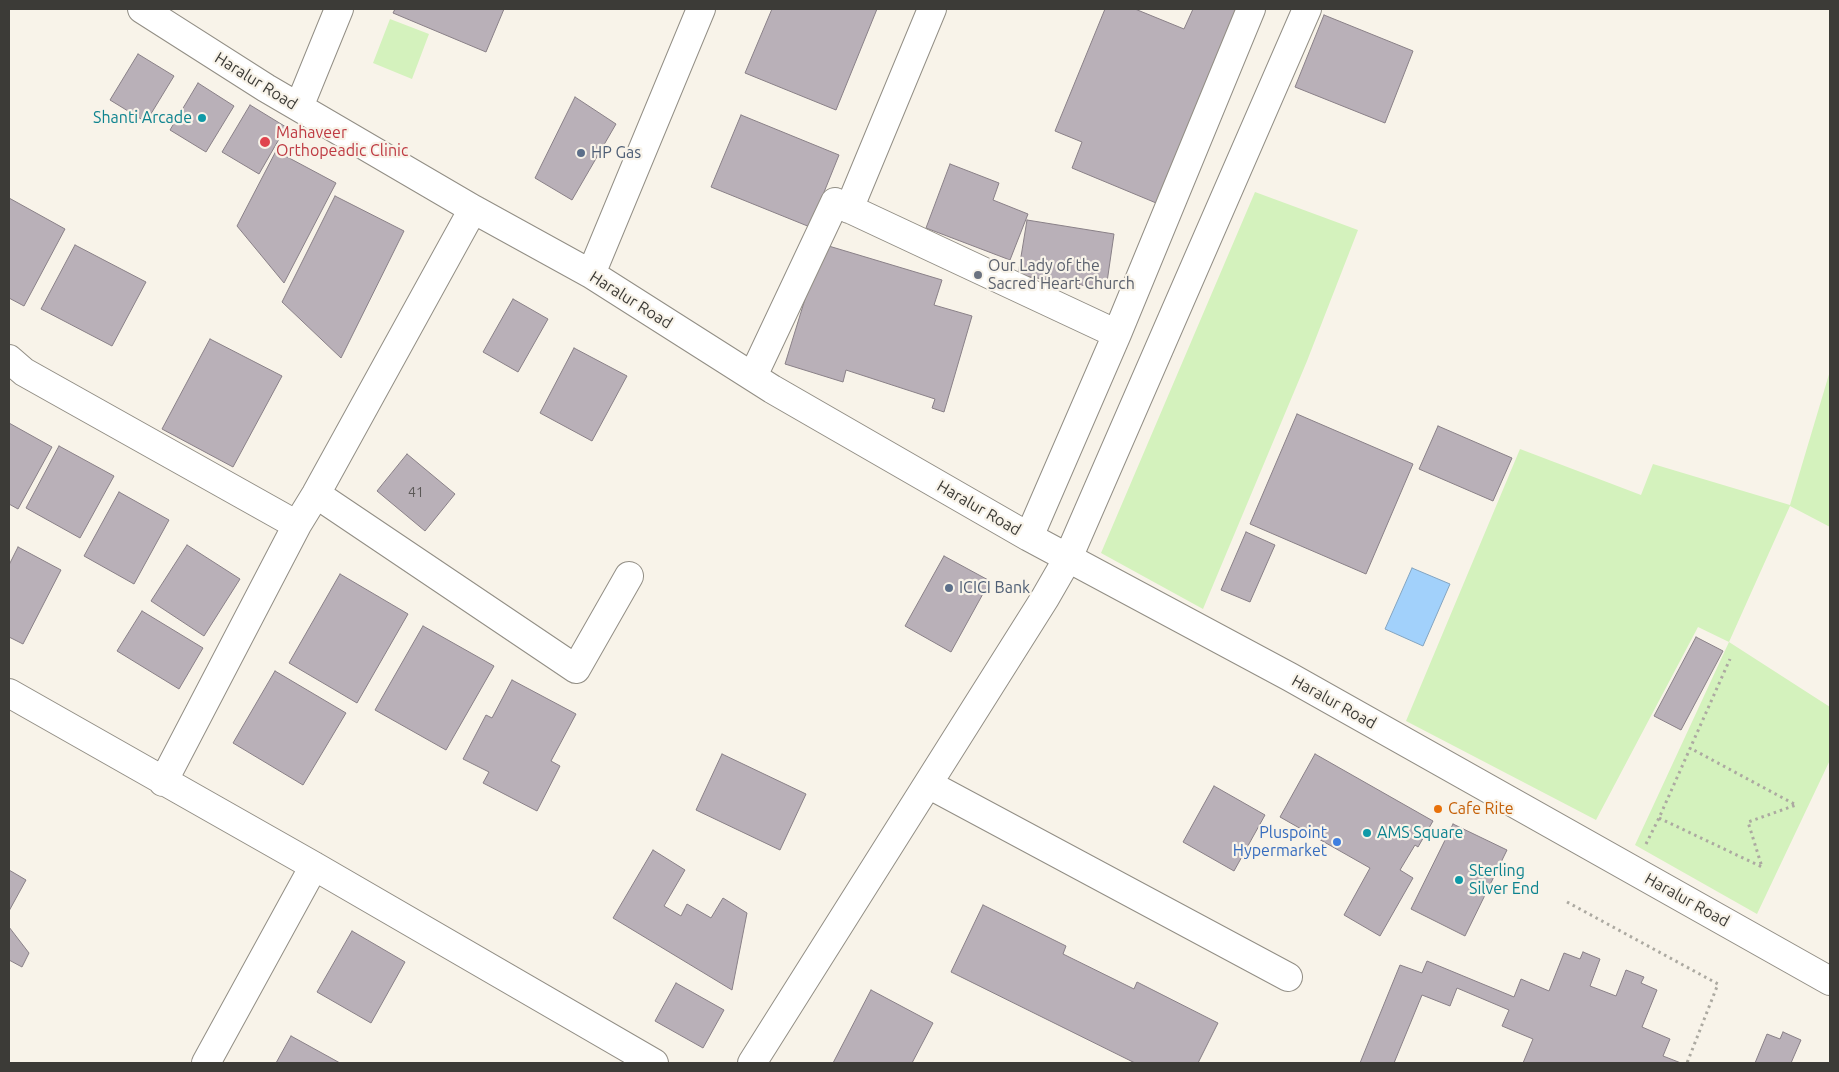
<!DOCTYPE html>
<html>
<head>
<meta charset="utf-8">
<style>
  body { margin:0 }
  #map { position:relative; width:1839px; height:1072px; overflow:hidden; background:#f8f3e9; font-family:Ubuntu,sans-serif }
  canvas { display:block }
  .frame { position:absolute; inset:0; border:10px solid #3c3b37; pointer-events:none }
</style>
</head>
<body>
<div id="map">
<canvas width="1839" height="1072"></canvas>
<div class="frame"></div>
</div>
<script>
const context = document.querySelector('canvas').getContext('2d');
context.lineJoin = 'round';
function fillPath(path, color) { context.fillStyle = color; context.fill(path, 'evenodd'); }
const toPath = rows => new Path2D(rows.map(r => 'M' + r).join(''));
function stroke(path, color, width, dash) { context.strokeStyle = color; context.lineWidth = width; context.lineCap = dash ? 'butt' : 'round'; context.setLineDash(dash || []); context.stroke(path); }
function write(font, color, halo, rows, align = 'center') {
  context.font = font + ' Ubuntu,sans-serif'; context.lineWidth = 4.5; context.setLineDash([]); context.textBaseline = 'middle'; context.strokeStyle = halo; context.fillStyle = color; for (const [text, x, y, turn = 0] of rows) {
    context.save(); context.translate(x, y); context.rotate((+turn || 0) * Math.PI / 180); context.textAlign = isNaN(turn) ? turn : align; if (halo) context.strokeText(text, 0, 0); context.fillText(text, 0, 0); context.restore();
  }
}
fillPath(toPath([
  [390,19,429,34,412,79,373,63],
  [1255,192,1358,230,1307,361,1203,609,1101,553],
  [1830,371,1830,527,1790,506,1729,642,1830,707,1830,760,1757,914,1635,845,1729,642,1698,627,1596,820,1406,721,1520,449,1641,495,1653,464,1790,505]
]), '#d4f2bd');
const water = toPath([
  [1412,568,1450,584,1423,646,1385,629,1412,568]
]);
fillPath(water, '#a2d1fb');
stroke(water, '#83a4c0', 1);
const building = toPath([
  [395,9,504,9,486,52,393,13,395,9],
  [772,9,877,9,836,110,745,73,772,9],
  [1105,9,1135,9,1184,29,1193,9,1241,9,1161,205,1072,168,1082,142,1055,131,1105,9],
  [1324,15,1413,51,1385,123,1295,87,1324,15],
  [138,54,174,76,146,122,110,100,138,54],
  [198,83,234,106,206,152,170,130,198,83],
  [575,97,616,124,572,200,535,178,575,97],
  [250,105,286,127,259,174,222,152,250,105],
  [741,115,839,155,810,227,711,187,741,115],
  [276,151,336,183,284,283,237,226,276,151],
  [950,164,999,183,993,200,1028,214,1010,260,926,228,950,164],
  [335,196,404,231,341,358,282,302,335,196],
  [9,198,65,229,24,306,9,298,9,198],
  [1027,220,1114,234,1106,289,1018,275,1027,220],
  [822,244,942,280,934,305,972,316,944,412,932,408,935,399,846,370,843,382,785,364,822,244],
  [75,245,146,282,112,346,41,309,75,245],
  [513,299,548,319,518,372,483,352,513,299],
  [210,339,282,376,233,467,162,429,210,339],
  [574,348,627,376,592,441,540,413,574,348],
  [1297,414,1413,464,1366,574,1250,524,1297,414],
  [9,423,52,447,18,509,9,504,9,423],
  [1438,426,1512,458,1493,501,1419,469,1438,426],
  [59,446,114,476,80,538,26,508,59,446],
  [407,454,455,494,425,531,377,491,407,454],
  [119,492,169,520,134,584,84,556,119,492],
  [1246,532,1275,545,1250,602,1221,590,1246,532],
  [187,545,240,579,204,636,151,601,187,545],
  [18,547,61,570,23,644,9,637,9,565,18,547],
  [944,556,990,581,951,652,905,626,944,556],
  [340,574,408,614,357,703,289,663,340,574],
  [142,611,203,648,179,689,117,651,142,611],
  [423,626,494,666,446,750,375,710,423,626],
  [1696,637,1723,651,1681,730,1654,716,1696,637],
  [275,671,346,713,303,785,233,743,275,671],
  [512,680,576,714,551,761,560,766,537,811,483,783,489,772,463,759,486,715,492,718,512,680],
  [722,754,806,794,780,850,696,810,722,754],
  [1315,754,1433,821,1418,847,1415,845,1400,870,1413,878,1380,936,1344,915,1370,868,1280,817,1315,754],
  [1214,786,1265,815,1234,871,1183,842,1214,786],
  [1453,824,1507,850,1465,936,1411,909,1453,824],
  [653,850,685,870,664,906,681,916,687,904,711,918,723,898,747,913,732,990,613,918,653,850],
  [9,870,26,880,9,911,9,870],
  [983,905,1066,946,1063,954,1134,989,1137,982,1218,1023,1198,1063,1135,1063,951,972,983,905],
  [9,927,29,953,22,967,9,960,9,927],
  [352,931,405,962,371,1023,317,992,352,931],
  [1583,952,1600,959,1590,986,1616,996,1626,970,1644,977,1641,983,1657,990,1642,1027,1670,1039,1663,1056,1681,1063,1523,1063,1533,1039,1502,1026,1509,1010,1457,988,1450,1006,1422,995,1394,1063,1360,1063,1400,965,1422,973,1427,961,1514,997,1521,979,1549,991,1564,953,1580,959,1583,952],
  [676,983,724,1010,703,1048,655,1021,676,983],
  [871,990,933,1023,912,1063,833,1063,871,990],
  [1783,1032,1801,1040,1791,1063,1755,1063,1767,1034,1780,1039,1783,1032],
  [291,1036,340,1063,276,1063,291,1036]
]);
fillPath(building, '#b9b0b8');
stroke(building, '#898087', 1);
const minor = toPath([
  [142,9,266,88,473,209,591,274,772,389,1029,537,1290,677,1830,981],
  [299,107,339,9],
  [849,209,932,9],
  [591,274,701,9],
  [1117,334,1251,9],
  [9,359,24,372,297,525],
  [753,376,835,202,1117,334,1029,537],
  [316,494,576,669,629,576],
  [9,693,314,866,654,1063],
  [163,782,297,525,316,494,473,209],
  [928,784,1288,977],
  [206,1063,314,866],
  [752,1063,1045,598,1068,558,1307,9]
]);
stroke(minor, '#928e85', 30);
stroke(toPath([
  [1659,818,1762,867,1748,822,1796,805,1690,748],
  [1646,844,1659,818,1730,659],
  [1567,902,1718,984,1687,1063]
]), '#aca9a1', 3, [2.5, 4]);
stroke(minor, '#fff', 28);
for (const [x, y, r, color] of [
  [202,118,5,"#0f9aa8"],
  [265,142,6,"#e0444e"],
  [581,153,5,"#5c6f8a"],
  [978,275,5,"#6b7280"],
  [949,588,5,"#5c6f8a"],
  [1438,809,5,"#e8710a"],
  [1367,833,5,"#0f9aa8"],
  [1337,842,5,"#3f7fe0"],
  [1459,880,5,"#0f9aa8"]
]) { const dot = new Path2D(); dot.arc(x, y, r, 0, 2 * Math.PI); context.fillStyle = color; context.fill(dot); stroke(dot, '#f8f3e9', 2); }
write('14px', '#5b5857', null, [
  ["41",416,492]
]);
write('16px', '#3c3b37', '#f8f3e9', [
  ["Haralur Road",256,81,32],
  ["Haralur Road",631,300,32],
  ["Haralur Road",979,508,30],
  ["Haralur Road",1334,702,29],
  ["Haralur Road",1687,900,29]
]);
write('16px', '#0d838f', '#f8f3e9', [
  ["Shanti Arcade",192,118,"right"],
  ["AMS Square",1377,833],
  ["Sterling",1469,871],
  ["Silver End",1469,889]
], 'left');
write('16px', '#be3a42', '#f8f3e9', [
  ["Mahaveer",276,133],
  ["Orthopeadic Clinic",276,151]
], 'left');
write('16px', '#4e5e75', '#f8f3e9', [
  ["HP Gas",591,153],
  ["ICICI Bank",959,588]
], 'left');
write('16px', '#5b616d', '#f8f3e9', [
  ["Our Lady of the",988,266],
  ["Sacred Heart Church",988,284]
], 'left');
write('16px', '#c56008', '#f8f3e9', [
  ["Cafe Rite",1448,809]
], 'left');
write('16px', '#366cbe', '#f8f3e9', [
  ["Pluspoint",1327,833],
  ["Hypermarket",1327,851]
], 'right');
</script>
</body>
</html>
